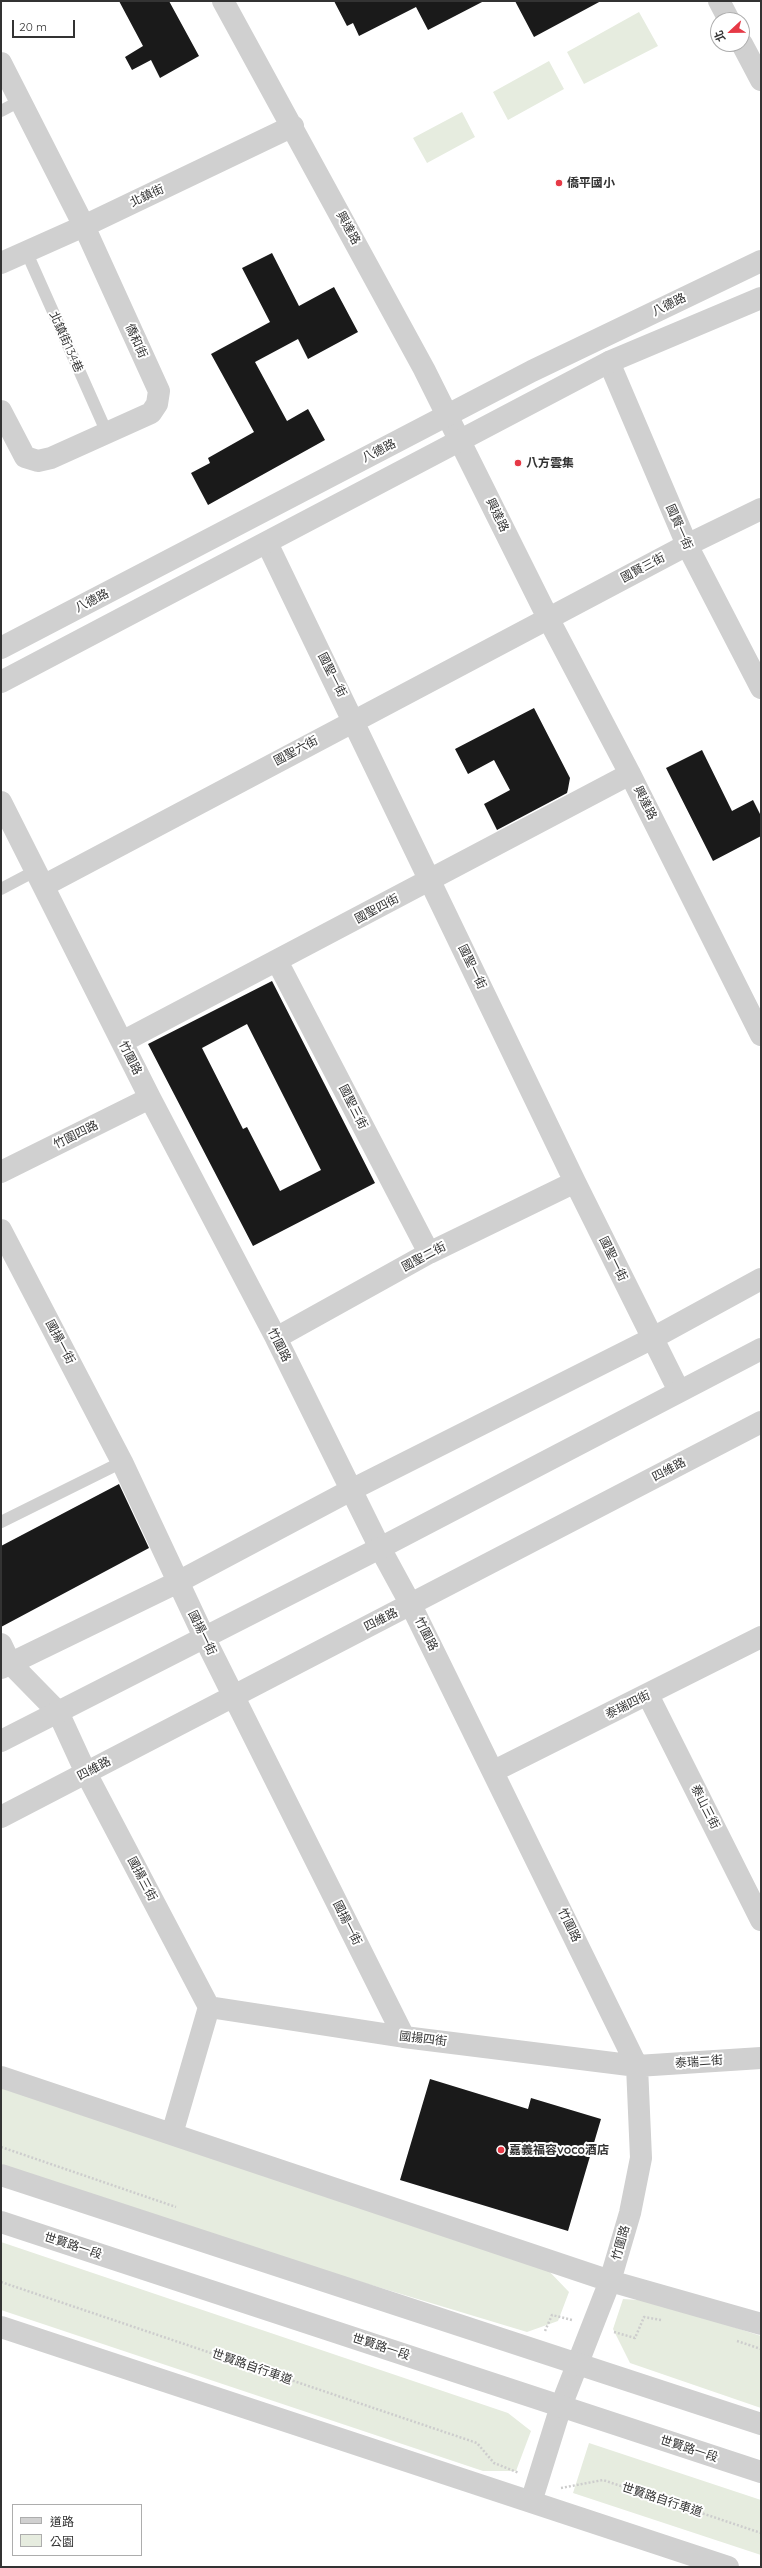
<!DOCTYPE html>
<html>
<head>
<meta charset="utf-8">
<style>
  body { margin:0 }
  #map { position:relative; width:762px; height:2568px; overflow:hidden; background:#fff; font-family:Quicksand,"Noto Sans TC",sans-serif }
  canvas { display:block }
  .frame { position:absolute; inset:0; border:2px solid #333; pointer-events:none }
  .legend { position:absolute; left:12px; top:2504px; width:130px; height:52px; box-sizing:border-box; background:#fff; border:1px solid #adadad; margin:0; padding:5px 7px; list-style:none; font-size:12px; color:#333 }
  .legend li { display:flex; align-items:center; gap:8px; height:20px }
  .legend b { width:20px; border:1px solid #adadad }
  .north { position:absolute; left:710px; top:12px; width:40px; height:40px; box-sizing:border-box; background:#fff; border:1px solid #adadad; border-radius:50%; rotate:248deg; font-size:11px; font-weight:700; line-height:16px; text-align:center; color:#333 }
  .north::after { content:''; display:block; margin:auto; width:14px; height:18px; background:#e63946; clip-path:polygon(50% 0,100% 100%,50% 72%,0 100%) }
  .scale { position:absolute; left:12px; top:20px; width:63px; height:18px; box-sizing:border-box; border:2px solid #333; border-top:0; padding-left:5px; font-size:12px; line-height:14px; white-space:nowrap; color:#333; -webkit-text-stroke:3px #fff; paint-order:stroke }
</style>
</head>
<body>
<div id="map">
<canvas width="762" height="2568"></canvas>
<div class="frame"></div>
<ul class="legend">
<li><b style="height:5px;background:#d0d0d0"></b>道路</li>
<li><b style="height:11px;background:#e6ecdf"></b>公園</li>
</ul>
<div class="north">北</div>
<div class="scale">20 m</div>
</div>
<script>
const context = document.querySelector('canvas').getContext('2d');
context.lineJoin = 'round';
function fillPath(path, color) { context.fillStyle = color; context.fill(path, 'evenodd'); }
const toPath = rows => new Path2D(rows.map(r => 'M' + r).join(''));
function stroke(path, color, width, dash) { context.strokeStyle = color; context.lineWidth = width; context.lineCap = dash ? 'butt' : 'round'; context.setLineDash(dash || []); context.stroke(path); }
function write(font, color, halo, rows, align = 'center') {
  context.font = font + ' Quicksand,"Noto Sans TC",sans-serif'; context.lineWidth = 4; context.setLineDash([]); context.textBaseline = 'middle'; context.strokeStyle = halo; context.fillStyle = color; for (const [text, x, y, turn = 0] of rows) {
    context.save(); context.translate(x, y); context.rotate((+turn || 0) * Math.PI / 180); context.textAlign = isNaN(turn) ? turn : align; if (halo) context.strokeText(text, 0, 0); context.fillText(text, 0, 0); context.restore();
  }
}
fillPath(toPath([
  [639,12,658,46,584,84,567,52],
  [549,61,564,89,508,120,493,92],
  [462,112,475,137,427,163,413,138],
  [1,2085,546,2268,569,2292,558,2321,527,2332,179,2227,1,2164],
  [1,2242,508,2413,531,2431,516,2471,483,2471,1,2310],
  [623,2299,654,2301,761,2336,761,2408,630,2363,613,2329],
  [589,2443,761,2500,761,2555,573,2493]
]), '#e6ecdf');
fillPath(toPath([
  [119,1,169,1,199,56,160,78,151,60,132,70,125,57,143,46],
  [334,1,484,1,428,30,416,7,359,36,353,23,347,26],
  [515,1,601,1,534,37],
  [272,253,299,306,334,287,358,332,308,359,298,339,255,362,287,421,308,409,325,440,208,505,191,473,210,463,208,458,254,432,211,354,270,322,242,268],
  [534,708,570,778,568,789,567,793,497,830,484,804,510,790,494,760,468,774,455,749],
  [702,750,732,811,753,800,761,816,761,836,713,861,666,768],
  [272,981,375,1183,253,1246,148,1044],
  [247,1024,321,1170,280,1191,247,1127,243,1129,202,1048],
  [119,1484,149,1548,1,1627,1,1546],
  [430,2079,528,2109,531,2098,601,2119,568,2231,400,2180]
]), '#1a1a1a');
stroke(toPath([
  [1,2147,176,2207],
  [1,2282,477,2443,494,2463,519,2473],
  [545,2331,552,2315,572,2320],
  [614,2332,635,2338,644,2317,661,2320],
  [737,2341,761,2349],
  [561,2488,603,2480,761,2533]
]), '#cdcdcd', 2.5, [2, 2]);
stroke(toPath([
  [1,111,20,101],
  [26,251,107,433],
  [1,889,37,870],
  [1,1522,122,1462]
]), '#d0d0d0', 12);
stroke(toPath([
  [223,1,424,369,548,618,630,774,761,1035],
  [1,63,84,226,159,391,157,404,151,413,51,458,38,461,25,457,1,411],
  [1,263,84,226,293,126],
  [609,362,687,545,761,688],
  [267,543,575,1182,679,1391],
  [1,802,150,1098,276,1338,380,1548,411,1605,637,2066,641,2158,630,2213,610,2281,561,2406,531,2502],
  [45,885,687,545,761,509],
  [277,961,429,1253],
  [122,1042,630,774],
  [1,1172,150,1098],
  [1,1230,122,1462,204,1637,404,2037],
  [276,1338,429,1253,575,1182],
  [1,1644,10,1663,58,1712,86,1773,209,2007,172,2134],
  [1,1668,178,1582,351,1490,653,1338,761,1279],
  [648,1695,761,1920],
  [494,1771,761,1637],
  [1,1817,761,1422],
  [209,2007,404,2037,637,2066,761,2058],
  [1,2077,610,2281,761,2324],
  [1,2327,728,2567]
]), '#d0d0d0', 22);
stroke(toPath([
  [719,1,729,20],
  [742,44,761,80],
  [1,648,532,371,761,261],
  [1,682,609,362,761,298],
  [1,1741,380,1548,761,1349],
  [1,2175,761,2424],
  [1,2222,761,2472]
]), '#d0d0d0', 22);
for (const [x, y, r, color] of [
  [559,183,4,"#e63946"],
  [518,463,4,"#e63946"],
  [501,2150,4,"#e63946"]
]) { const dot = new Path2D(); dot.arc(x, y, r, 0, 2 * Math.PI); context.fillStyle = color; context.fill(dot); stroke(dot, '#fff', 1.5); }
write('bold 12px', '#333', '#fff', [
  ["僑平國小",567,183],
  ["八方雲集",526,463],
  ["嘉義福容voco酒店",509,2150]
], 'left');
write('12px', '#333', '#fff', [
  ["北鎮街",147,196,-25],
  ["興達路",348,228,61],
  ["八德路",669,305,-26],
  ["僑和街",136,341,66],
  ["北鎮街134巷",66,342,66],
  ["八德路",379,451,-27],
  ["興達路",497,515,64],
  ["國賢一街",679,527,66],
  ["國賢三街",643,568,-28],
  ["八德路",92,601,-27],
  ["國聖一街",332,675,63],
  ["國聖六街",296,751,-28],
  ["興達路",645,803,63],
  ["國聖四街",377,909,-28],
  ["國聖一街",472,967,64],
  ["竹圍路",130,1058,63],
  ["國聖三街",353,1107,63],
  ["竹圍四路",76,1135,-26],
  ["國聖二街",424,1257,-28],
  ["國聖一街",613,1259,64],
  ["國揚一街",60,1342,62],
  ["竹圍路",279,1345,63],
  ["四維路",669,1470,-28],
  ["四維路",381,1620,-27],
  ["國揚一街",202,1633,64],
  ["竹圍路",426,1634,63],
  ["泰瑞四街",628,1705,-26],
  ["四維路",94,1769,-28],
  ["泰山三街",705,1807,63],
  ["國揚三街",142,1879,62],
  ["國揚一街",347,1923,63],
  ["竹圍路",569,1925,64],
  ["國揚四街",423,2039,7],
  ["泰瑞二街",699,2062,-4],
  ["竹圍路",621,2243,-74],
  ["世賢路一段",73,2246,18],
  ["世賢路一段",381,2347,18],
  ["世賢路自行車道",252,2367,19],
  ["世賢路一段",689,2449,18],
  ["世賢路自行車道",662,2500,18]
]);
</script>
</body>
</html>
